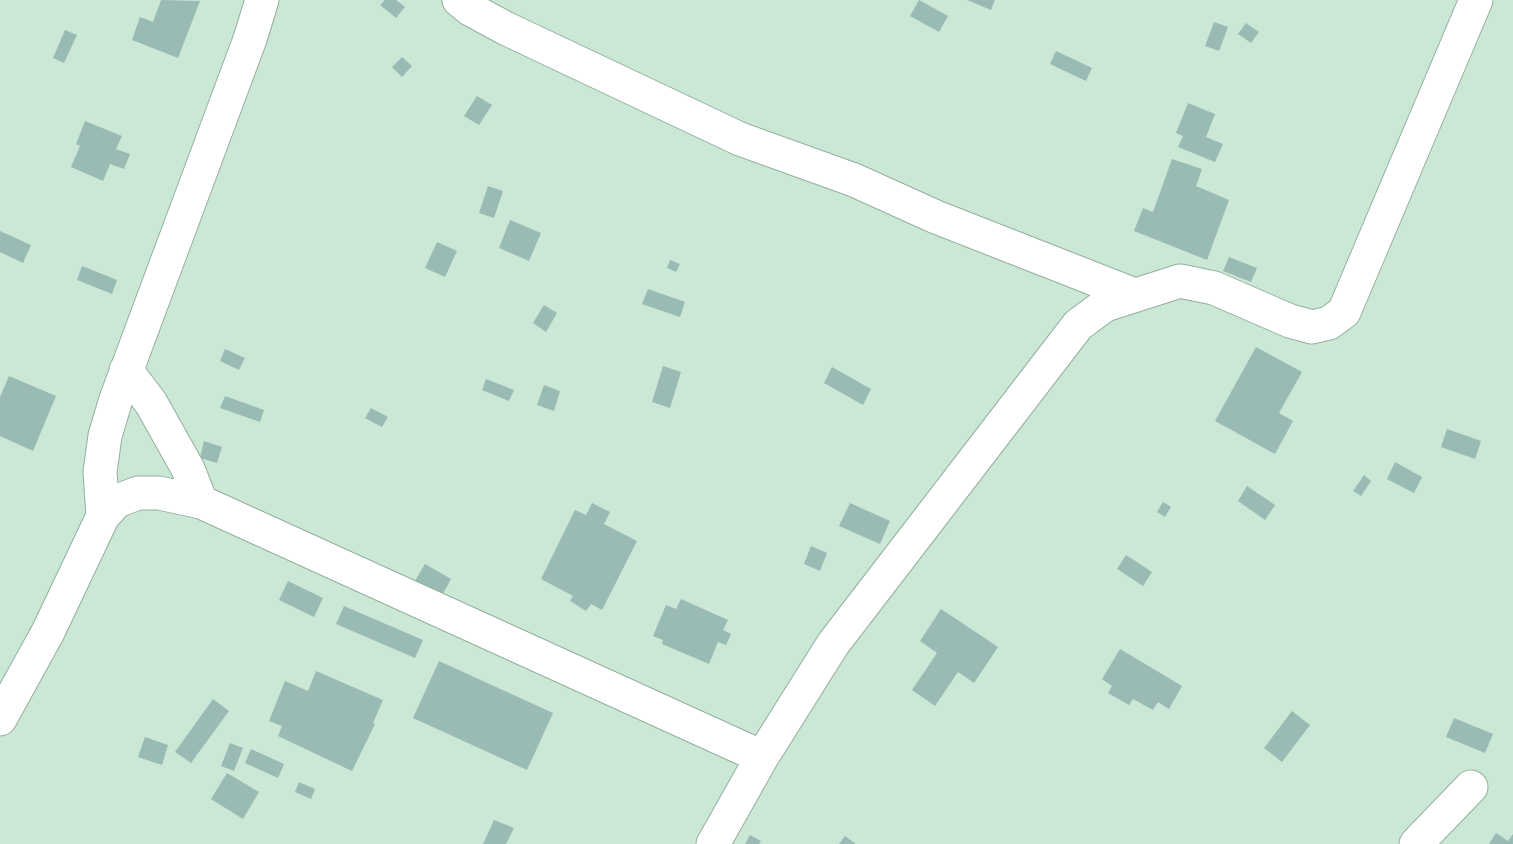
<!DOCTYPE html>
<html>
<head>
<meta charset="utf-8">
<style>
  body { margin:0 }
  canvas { display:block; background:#cbe7d5 }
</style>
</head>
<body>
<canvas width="1513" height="844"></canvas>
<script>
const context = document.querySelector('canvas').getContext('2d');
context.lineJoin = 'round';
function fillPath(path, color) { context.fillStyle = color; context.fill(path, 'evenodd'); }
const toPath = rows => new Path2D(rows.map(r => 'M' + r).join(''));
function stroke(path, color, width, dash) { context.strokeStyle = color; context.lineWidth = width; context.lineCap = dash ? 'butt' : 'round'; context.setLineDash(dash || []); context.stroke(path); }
fillPath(toPath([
  [161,0,200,1,178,58,132,40,140,17,153,22],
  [385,0,396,0,405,7,396,18,380,5],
  [919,0,948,16,939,32,910,16],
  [967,0,995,0,991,10],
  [1214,22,1228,27,1219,51,1205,46],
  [1246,23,1259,32,1251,43,1238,34],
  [65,30,77,35,64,63,53,58],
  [1056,51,1092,68,1086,81,1050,64],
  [402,57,412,66,402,77,392,67],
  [477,96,492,105,479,125,464,116],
  [1188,103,1215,114,1206,137,1223,144,1215,162,1178,147,1183,136,1176,133],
  [85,121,122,136,116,149,130,154,124,169,110,164,103,181,71,167,80,146,76,144],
  [1172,159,1202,169,1196,186,1229,200,1207,260,1134,231,1143,208,1153,212],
  [488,186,503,191,494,218,479,213],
  [510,220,541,233,529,261,499,248],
  [0,231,31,245,23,263,0,252],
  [437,242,457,251,445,277,425,268],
  [1229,257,1257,268,1251,282,1223,271],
  [670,260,680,264,676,272,667,268],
  [82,266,117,280,112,294,77,280],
  [648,289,685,302,680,317,642,304],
  [544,305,557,313,546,332,533,323],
  [1256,347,1302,372,1279,413,1293,421,1275,454,1215,421],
  [225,349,245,358,239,370,220,361],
  [663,366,681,372,670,408,652,402],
  [832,367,871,389,863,405,824,383],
  [9,376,56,396,33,451,0,436,0,397],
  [486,379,514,390,509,401,482,390],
  [544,385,560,391,554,411,537,405],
  [225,396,264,410,260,422,220,408],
  [371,408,388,417,382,427,365,418],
  [1447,429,1481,441,1475,459,1441,447],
  [204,441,222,447,217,463,200,458],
  [1395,462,1422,477,1414,493,1387,479],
  [1364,475,1371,481,1361,496,1353,491],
  [1247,486,1275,505,1265,520,1238,501],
  [1163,502,1171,507,1165,517,1157,512],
  [592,503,610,512,604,524,637,541,602,610,591,604,586,611,570,601,573,596,541,579,575,510,586,515],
  [850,503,890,521,880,544,839,526],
  [811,546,827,553,820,571,804,564],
  [1126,555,1152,572,1143,586,1117,569],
  [425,564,451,579,440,599,413,584],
  [288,581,323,598,314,617,279,600],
  [681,599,728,620,723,630,731,634,726,645,718,642,709,664,662,644,663,640,653,636,666,605,676,609],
  [344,606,423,640,415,658,336,624],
  [941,609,998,647,974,683,958,672,935,706,912,690,937,653,920,641],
  [1120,649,1182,686,1169,709,1158,702,1153,710,1133,699,1129,705,1108,693,1112,686,1102,679],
  [439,661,553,713,527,770,413,718],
  [316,671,383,700,373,723,375,724,352,771,278,736,282,726,269,721,285,681,308,691],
  [213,699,229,711,191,763,175,752],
  [1292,711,1310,725,1282,762,1264,748],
  [1454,718,1493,734,1485,753,1446,737],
  [145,737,168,745,162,765,138,757],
  [230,743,243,748,234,771,221,766],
  [251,749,284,764,278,778,245,763],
  [227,773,259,792,243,819,211,799],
  [299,782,315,789,311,799,295,792],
  [494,820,514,828,506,844,483,844],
  [1496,833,1508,841,1513,834,1513,844,1489,844],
  [750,835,761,841,759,844,745,844],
  [845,836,856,844,839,844]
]), '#9abbb3');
const minor = toPath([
  [459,0,470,9,505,28,740,139,854,180,936,217,1135,295],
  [126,370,151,403,174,444,188,469,201,502],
  [103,516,100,472,105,436,116,399,250,39,262,0],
  [0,719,48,632,103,516,117,501,138,493,159,493,201,502,762,757],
  [713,844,762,757,833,644,1078,325,1105,305,1180,281,1214,288,1290,321,1312,327,1329,323,1344,312,1476,0],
  [1416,844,1471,787]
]);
stroke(minor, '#94af9e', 35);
stroke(minor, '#fff', 33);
</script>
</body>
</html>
